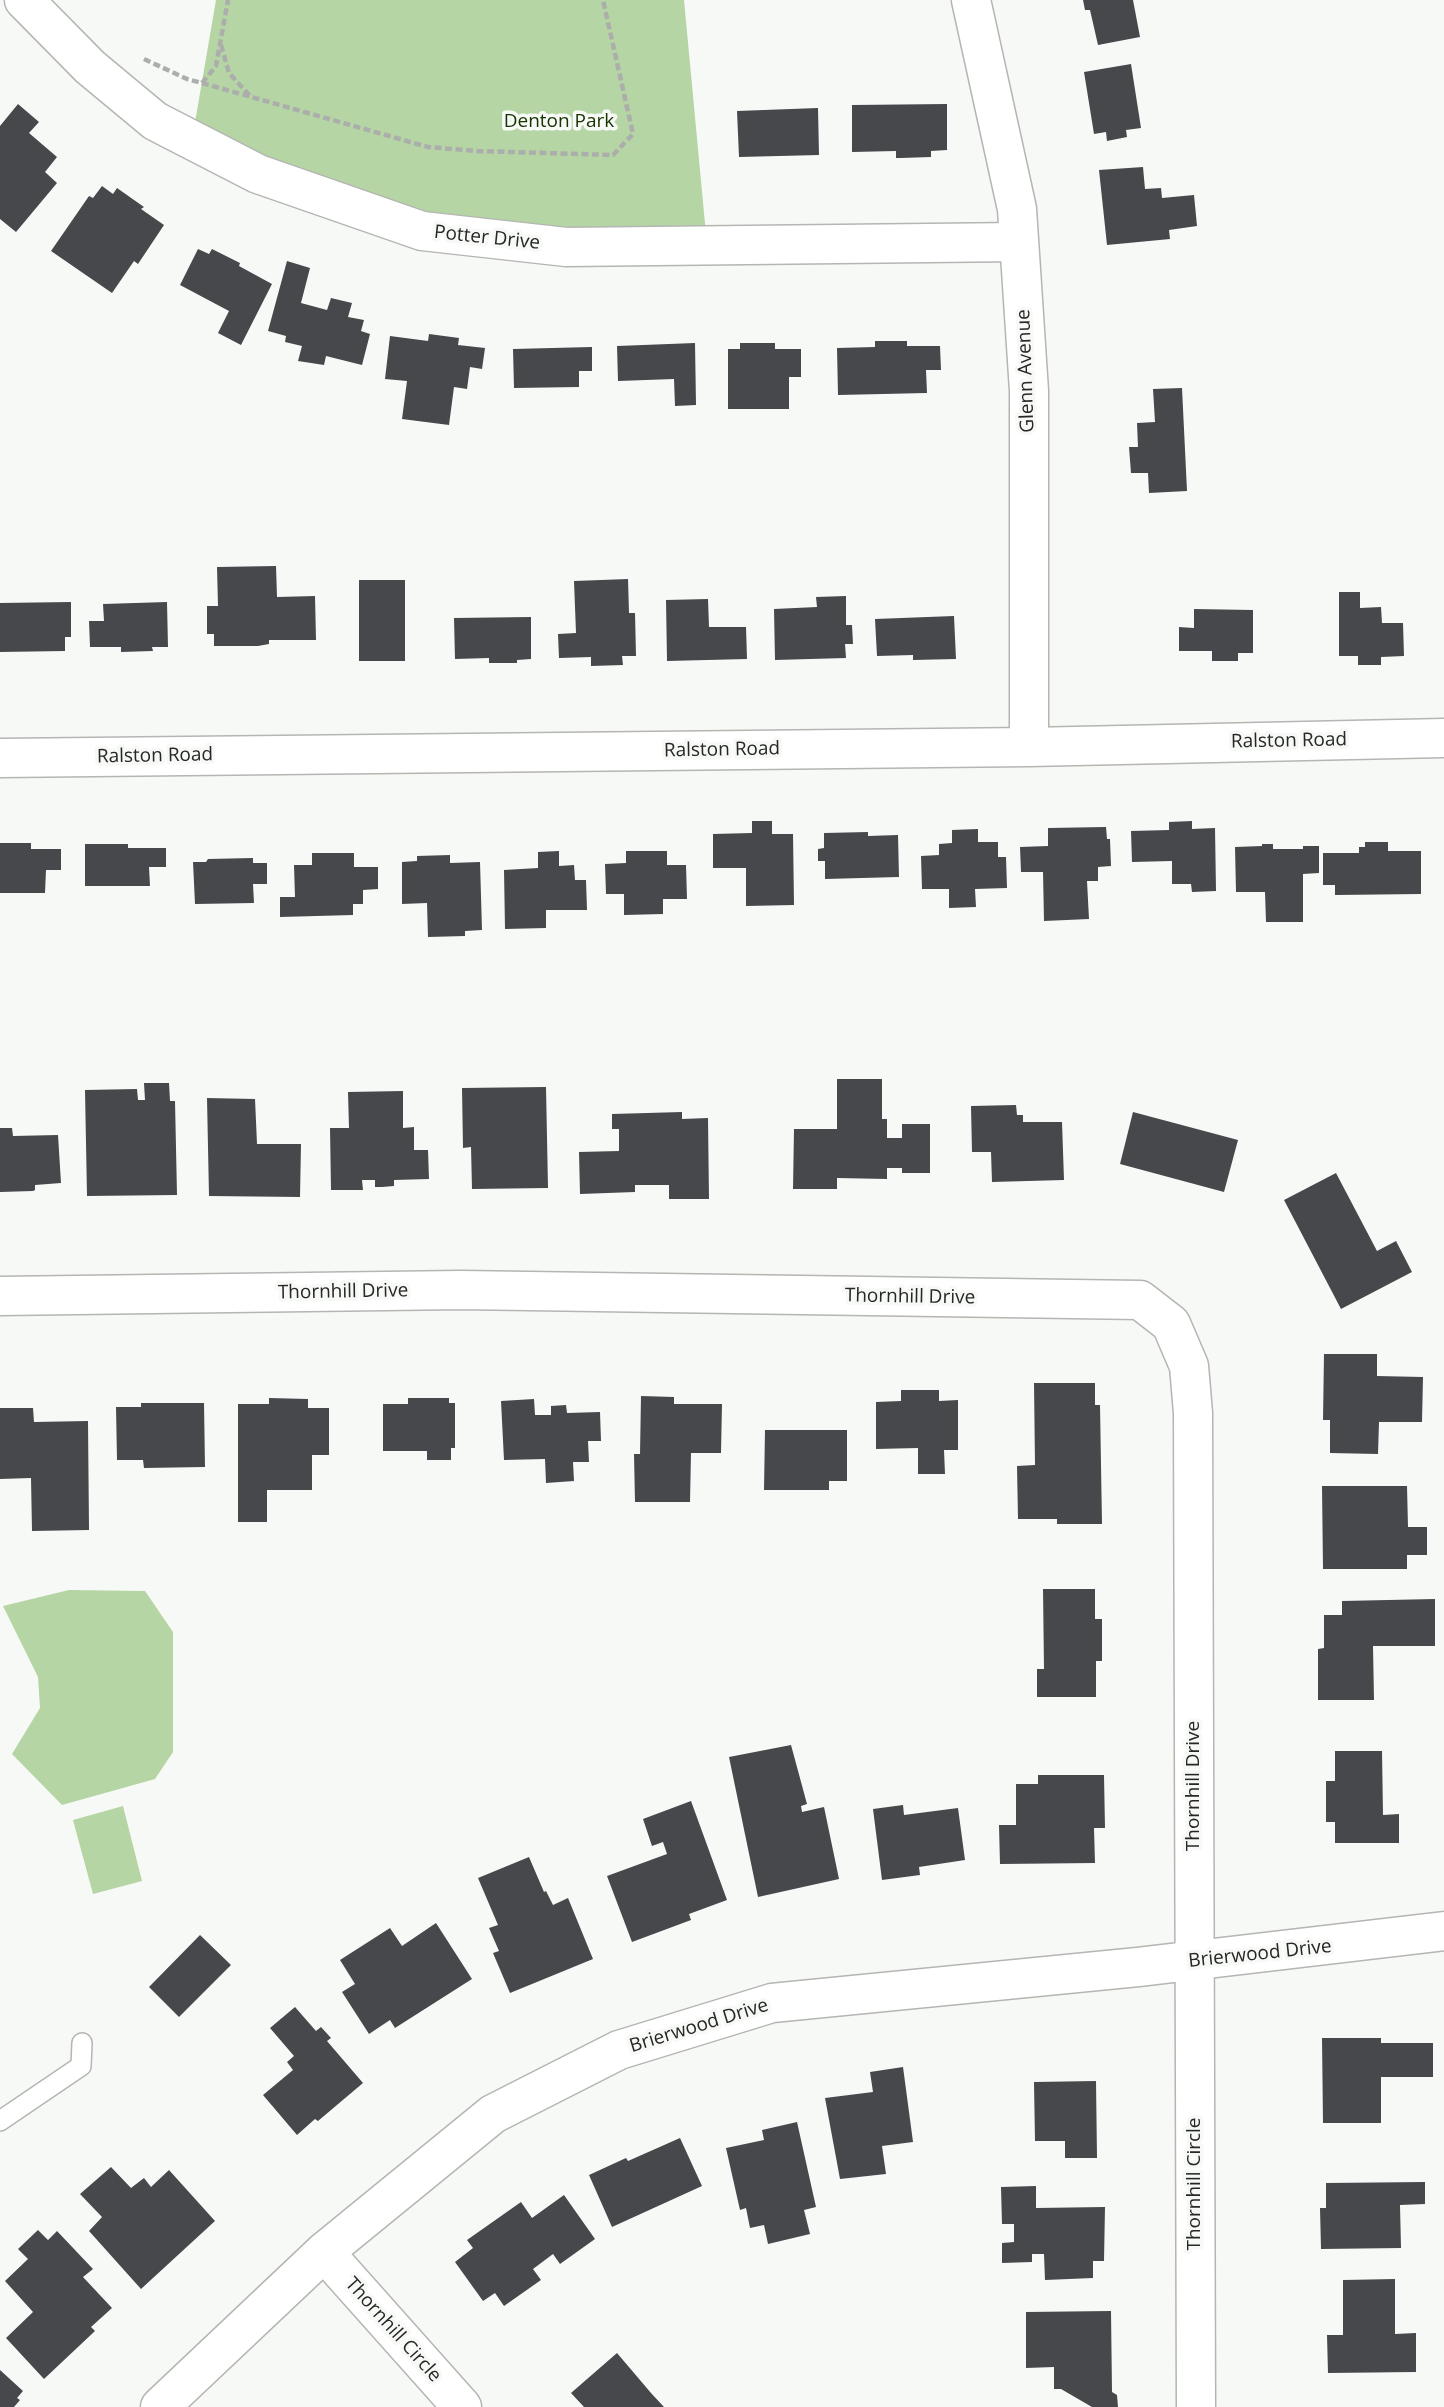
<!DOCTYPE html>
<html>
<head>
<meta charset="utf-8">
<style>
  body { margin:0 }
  canvas { display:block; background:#f7f9f6 }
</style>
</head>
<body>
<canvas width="1444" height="2407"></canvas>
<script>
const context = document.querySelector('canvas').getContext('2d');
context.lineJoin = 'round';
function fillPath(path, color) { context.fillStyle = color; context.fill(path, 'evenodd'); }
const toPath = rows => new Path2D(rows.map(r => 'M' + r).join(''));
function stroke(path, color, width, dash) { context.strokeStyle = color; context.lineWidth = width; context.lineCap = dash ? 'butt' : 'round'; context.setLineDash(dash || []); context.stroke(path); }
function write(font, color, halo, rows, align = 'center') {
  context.font = font + ' "Open Sans",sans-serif'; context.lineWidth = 7; context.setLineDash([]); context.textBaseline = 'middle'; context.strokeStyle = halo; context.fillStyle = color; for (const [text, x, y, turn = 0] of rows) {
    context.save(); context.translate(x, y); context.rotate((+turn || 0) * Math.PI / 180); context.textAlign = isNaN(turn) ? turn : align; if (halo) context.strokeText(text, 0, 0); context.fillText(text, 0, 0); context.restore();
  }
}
fillPath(toPath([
  [216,0,684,0,707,245,422,231,192,140],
  [69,1590,145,1591,173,1632,173,1752,155,1779,62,1805,12,1754,40,1708,38,1677,3,1606],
  [123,1806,142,1881,93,1894,73,1820]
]), '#b5d5a4');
fillPath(toPath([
  [1083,0,1133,0,1140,37,1098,45,1090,10,1085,10],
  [1131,64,1141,128,1126,130,1127,137,1107,141,1106,132,1094,134,1084,72],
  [18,104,39,122,29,133,57,157,45,172,57,183,16,232,0,219,0,126],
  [947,104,947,150,931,151,931,157,901,158,896,158,896,151,852,152,852,105],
  [818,108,819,155,739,157,737,111],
  [1143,167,1145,189,1161,188,1162,198,1194,195,1197,226,1169,230,1170,239,1107,245,1099,170],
  [102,186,113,194,117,188,144,207,141,209,164,225,138,264,134,261,112,293,51,251,89,196,93,198],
  [198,249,209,254,212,249,240,263,239,266,272,284,241,345,218,333,229,311,180,285],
  [287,261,310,268,301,303,327,310,331,298,352,303,348,317,364,320,361,331,370,334,362,365,326,356,324,365,298,361,302,346,285,342,286,336,268,331],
  [429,334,459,338,458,345,485,348,482,369,470,367,467,389,454,387,449,425,402,419,407,381,385,379,390,336,428,341],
  [875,341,907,341,907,346,940,346,941,370,926,370,927,393,838,395,837,348,875,347],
  [695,343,696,405,675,406,674,379,618,381,617,346],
  [740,343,775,343,775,349,801,349,801,377,789,377,789,409,728,409,728,349,740,349],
  [592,347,592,371,579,371,579,387,514,388,513,349],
  [1182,388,1187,491,1149,493,1148,473,1131,473,1129,447,1138,447,1137,423,1155,422,1153,389],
  [276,566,277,597,315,596,316,640,269,640,269,644,258,646,214,646,214,634,207,634,207,606,218,606,217,567],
  [628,579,629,613,635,613,636,656,622,656,623,665,591,666,591,657,559,658,558,634,576,633,574,581],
  [359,580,405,580,405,661,359,661],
  [1339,592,1360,592,1360,608,1381,607,1382,623,1403,623,1404,656,1381,657,1381,665,1358,665,1358,656,1339,656],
  [846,596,846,625,852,625,853,644,845,644,846,658,775,660,774,609,817,607,816,597],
  [708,599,709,627,746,627,747,659,667,661,666,600],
  [71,602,71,637,65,637,65,651,0,652,0,603],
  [167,602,168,647,152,647,153,651,121,652,121,647,90,647,89,621,104,621,103,604],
  [1194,609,1253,610,1253,653,1238,653,1238,661,1212,661,1212,651,1179,651,1179,627,1194,628],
  [954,616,956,659,913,660,913,655,877,656,875,619],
  [531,617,531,659,517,660,517,663,489,663,489,658,455,659,454,618],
  [752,821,772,821,772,834,793,834,794,905,746,906,746,868,713,868,713,834,752,833],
  [1192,821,1192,829,1215,828,1216,891,1192,892,1191,884,1172,884,1172,861,1132,862,1131,831,1169,830,1169,822],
  [1106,827,1107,839,1110,839,1111,866,1098,867,1098,881,1087,881,1089,919,1044,921,1043,872,1021,872,1020,847,1048,846,1048,828],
  [978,829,978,842,998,842,998,857,1006,857,1007,888,975,889,976,907,949,908,949,889,922,889,921,856,939,855,939,844,952,843,952,830],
  [868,832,868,836,898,835,899,877,825,879,825,861,818,861,818,849,824,848,824,833],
  [1365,842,1388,842,1388,851,1421,851,1421,894,1335,895,1335,885,1323,885,1323,853,1359,853,1359,847,1365,847],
  [0,843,31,843,31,849,61,849,61,870,46,870,45,893,0,893],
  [85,844,128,844,128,848,166,848,166,867,149,867,150,886,85,886],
  [1262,844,1273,844,1273,849,1303,849,1303,846,1319,846,1319,873,1303,874,1303,922,1266,922,1265,892,1236,892,1235,847,1262,846],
  [559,851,559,866,574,865,575,880,586,880,587,910,546,910,546,928,505,929,504,870,538,868,538,852],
  [626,851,667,851,667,865,686,865,687,899,663,899,663,914,624,915,624,894,606,894,605,864,626,863],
  [312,853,354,853,354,867,378,867,378,889,363,890,363,904,353,904,353,915,280,917,280,897,295,897,294,865,312,865],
  [450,855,450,863,480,862,482,930,465,931,465,936,428,937,427,903,402,904,402,862,417,861,417,856],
  [253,858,253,863,267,863,267,884,253,884,254,903,195,904,193,862,206,862,208,859],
  [837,1079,882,1079,882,1119,887,1119,887,1138,902,1138,902,1124,930,1124,930,1173,902,1173,902,1168,887,1168,887,1179,837,1178,837,1189,793,1189,794,1129,837,1129],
  [144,1083,169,1083,170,1101,175,1101,177,1195,87,1196,85,1090,137,1089,138,1100,145,1100],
  [546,1087,548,1188,472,1189,471,1147,463,1148,462,1088],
  [403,1091,403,1128,414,1127,414,1150,428,1150,429,1179,394,1180,394,1186,382,1187,375,1187,375,1180,362,1180,363,1190,331,1190,330,1128,349,1128,348,1092],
  [207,1098,255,1099,257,1144,301,1144,300,1197,209,1196],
  [1016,1105,1017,1115,1023,1115,1023,1122,1062,1122,1064,1180,992,1182,991,1152,972,1152,971,1106],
  [682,1112,682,1119,708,1118,709,1199,669,1199,669,1185,635,1185,635,1192,580,1194,579,1152,619,1151,619,1129,612,1129,612,1114],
  [1133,1112,1238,1140,1224,1192,1120,1164],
  [0,1128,12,1128,13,1136,58,1135,61,1183,35,1185,35,1190,33,1191,0,1192],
  [1336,1173,1377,1251,1396,1241,1412,1272,1341,1309,1284,1200],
  [1324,1354,1377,1354,1377,1376,1423,1377,1422,1422,1379,1422,1378,1454,1330,1453,1330,1420,1323,1420],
  [1034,1383,1095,1383,1095,1405,1100,1405,1102,1524,1057,1524,1057,1519,1018,1519,1017,1466,1035,1465],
  [901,1390,939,1390,939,1401,958,1400,958,1450,944,1450,945,1474,918,1474,918,1448,876,1449,876,1402,901,1401],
  [641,1396,674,1397,674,1404,722,1404,721,1453,691,1453,690,1502,635,1502,634,1454,640,1454],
  [269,1398,308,1399,308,1408,329,1408,329,1455,312,1455,312,1490,267,1490,267,1522,238,1522,238,1404,269,1404],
  [408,1398,449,1398,449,1403,455,1403,455,1448,451,1448,451,1460,427,1460,427,1451,383,1451,383,1404,408,1404],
  [534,1399,535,1415,551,1415,551,1406,566,1405,567,1413,600,1412,601,1441,588,1441,589,1462,573,1462,574,1481,546,1483,545,1459,504,1460,501,1401],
  [141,1403,204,1403,205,1467,144,1468,143,1460,117,1460,116,1407,141,1407],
  [0,1408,33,1408,34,1422,88,1421,89,1530,32,1531,31,1478,0,1479],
  [765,1430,847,1430,847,1481,829,1481,829,1490,764,1490],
  [1322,1486,1407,1486,1408,1527,1427,1527,1427,1555,1407,1555,1407,1569,1323,1569],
  [1043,1589,1095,1589,1095,1619,1102,1619,1102,1661,1096,1661,1096,1697,1037,1697,1037,1669,1044,1669],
  [1435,1599,1435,1646,1373,1646,1374,1700,1318,1700,1318,1649,1324,1648,1324,1615,1342,1615,1342,1601],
  [791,1745,807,1804,801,1806,802,1812,824,1807,839,1879,758,1897,729,1757],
  [1335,1751,1382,1751,1383,1815,1399,1814,1399,1843,1335,1843,1335,1822,1326,1822,1326,1781,1335,1781],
  [1038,1775,1104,1775,1105,1828,1094,1828,1095,1863,1000,1864,999,1825,1016,1825,1016,1784,1038,1784],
  [691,1801,727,1900,689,1914,691,1920,632,1942,607,1876,667,1854,663,1842,652,1846,643,1819],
  [903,1805,904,1815,958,1808,965,1860,919,1867,920,1875,882,1880,873,1809],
  [529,1857,544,1892,546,1891,553,1905,568,1898,593,1959,510,1993,493,1953,499,1951,489,1928,498,1925,478,1878],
  [436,1923,472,1979,395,2028,390,2020,369,2034,342,1992,355,1984,340,1960,390,1928,402,1946],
  [200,1935,231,1965,179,2017,149,1987],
  [295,2007,316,2031,321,2027,331,2038,327,2041,363,2083,318,2121,315,2119,297,2135,263,2095,293,2070,287,2062,294,2056,270,2028],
  [1322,2038,1381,2038,1381,2043,1433,2043,1433,2077,1381,2077,1381,2123,1323,2123],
  [903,2067,913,2142,882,2146,886,2174,840,2179,825,2098,873,2092,870,2072],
  [1096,2081,1097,2158,1065,2158,1065,2141,1035,2141,1034,2082],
  [797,2122,816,2207,804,2210,810,2234,768,2244,764,2225,750,2228,746,2208,740,2210,726,2148,764,2140,762,2130],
  [680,2138,702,2186,612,2227,589,2175,626,2158,628,2161],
  [111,2167,131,2188,144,2178,151,2187,169,2170,215,2221,141,2289,89,2231,102,2217,80,2194],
  [1425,2182,1425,2204,1400,2205,1401,2248,1321,2249,1320,2208,1326,2208,1326,2183],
  [1036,2186,1036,2208,1105,2207,1104,2261,1093,2261,1093,2278,1045,2280,1044,2254,1032,2254,1032,2262,1002,2263,1002,2243,1014,2242,1014,2224,1002,2224,1001,2187],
  [564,2195,595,2239,560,2264,553,2254,533,2269,541,2280,504,2306,495,2293,483,2301,455,2262,473,2248,467,2240,521,2202,532,2218],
  [38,2230,48,2240,57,2231,93,2269,83,2277,112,2308,91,2327,95,2331,44,2379,6,2338,33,2312,5,2281,28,2259,18,2249],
  [1395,2279,1395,2334,1416,2333,1416,2372,1328,2373,1327,2335,1343,2335,1343,2280],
  [1111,2311,1112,2392,1117,2395,1118,2407,1092,2407,1061,2389,1054,2389,1054,2367,1026,2368,1026,2312],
  [617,2353,651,2393,664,2407,584,2407,571,2393],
  [0,2370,23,2391,17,2398,20,2400,14,2407,0,2407]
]), '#47484b');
const lane = toPath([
  [0,2121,81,2066,82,2043]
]);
const street = toPath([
  [24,0,90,67,155,121,258,174,422,231,566,247,1019,242],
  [971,0,1017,209,1029,391,1029,747],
  [0,758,1029,747,1444,738],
  [0,1296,461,1290,1140,1300,1171,1324,1189,1366,1193,1413,1196,2407],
  [324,2252,462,2407],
  [160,2407,324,2252,493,2114,619,2050,772,2003,1138,1967,1444,1931]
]);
stroke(lane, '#b4b6b2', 22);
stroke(street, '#b4b6b2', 41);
stroke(toPath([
  [221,45,229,73,251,97],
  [144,59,187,79,202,83,216,66,228,0],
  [202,83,428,147,477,151,613,155,633,134,603,0]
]), '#acaeab', 4.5, [7, 3.5]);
stroke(lane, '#fff', 19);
stroke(street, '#fff', 38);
write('19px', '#173400', '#f7f9f6', [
  ["Denton Park",559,122]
]);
write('19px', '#272726', '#f7f9f6', [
  ["Potter Drive",487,238,6],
  ["Glenn Avenue",1026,371,-92],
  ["Ralston Road",1289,741,-1],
  ["Ralston Road",722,750,-1],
  ["Ralston Road",155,756,-1],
  ["Thornhill Drive",343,1292,-1],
  ["Thornhill Drive",910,1297,1],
  ["Thornhill Drive",1194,1786,-90],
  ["Brierwood Drive",1260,1954,-6],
  ["Brierwood Drive",699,2026,-17],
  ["Thornhill Circle",1195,2184,-90],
  ["Thornhill Circle",393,2330,48]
]);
</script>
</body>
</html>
